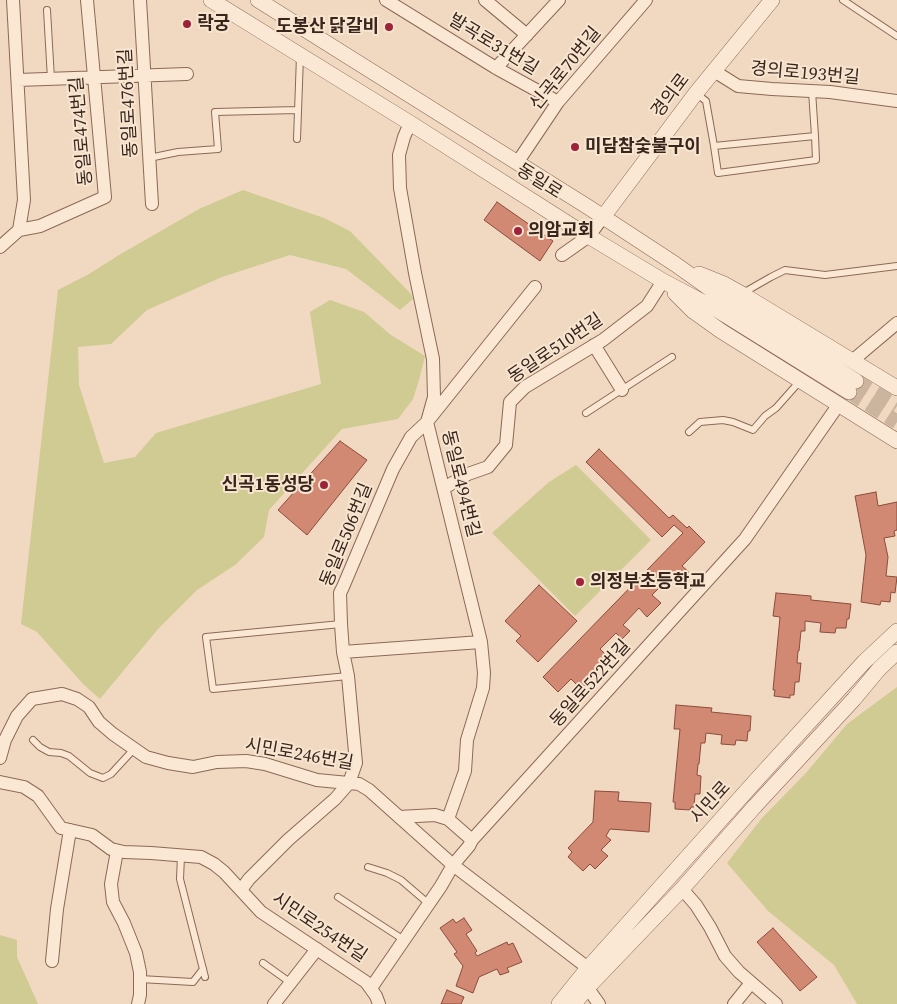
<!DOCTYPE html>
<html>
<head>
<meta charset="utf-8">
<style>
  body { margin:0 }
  canvas { display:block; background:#f0d9c0 }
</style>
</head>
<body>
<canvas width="897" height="1004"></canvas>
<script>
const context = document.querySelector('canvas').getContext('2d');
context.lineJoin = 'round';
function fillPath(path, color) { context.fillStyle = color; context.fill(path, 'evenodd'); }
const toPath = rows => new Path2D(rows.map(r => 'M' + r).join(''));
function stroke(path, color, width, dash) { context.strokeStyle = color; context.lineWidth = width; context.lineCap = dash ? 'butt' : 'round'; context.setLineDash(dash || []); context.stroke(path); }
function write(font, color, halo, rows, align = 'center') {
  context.font = font + ' "Source Serif 4","Noto Sans KR",serif'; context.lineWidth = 4; context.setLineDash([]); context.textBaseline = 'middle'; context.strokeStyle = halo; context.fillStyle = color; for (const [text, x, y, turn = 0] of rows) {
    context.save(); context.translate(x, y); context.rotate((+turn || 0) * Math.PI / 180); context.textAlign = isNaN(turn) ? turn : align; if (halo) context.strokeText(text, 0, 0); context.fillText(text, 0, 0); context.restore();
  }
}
fillPath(toPath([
  [243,190,324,218,350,231,411,294,413,299,400,310,346,269,290,255,222,277,147,310,111,344,78,347,79,385,104,463,135,457,156,433,321,384,310,312,330,300,364,312,391,335,425,356,419,380,413,399,398,419,342,429,269,510,264,537,235,565,197,590,158,629,100,699,83,684,37,632,21,624,58,290,89,274,119,255,199,209],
  [576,465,651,540,575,616,492,533,549,482],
  [897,687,897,1004,857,1004,834,965,768,911,727,863,762,818,806,773,847,724],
  [0,935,17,940,17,957,38,1004,0,1004]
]), '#cfcb93');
const building = toPath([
  [497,202,553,241,540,261,484,220,497,202],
  [340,441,367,460,307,535,278,510,340,441],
  [599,449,669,518,673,515,687,528,689,526,705,542,682,566,689,572,680,581,673,574,652,595,661,603,647,617,639,608,623,625,630,631,622,639,616,633,600,649,610,659,581,689,571,679,558,692,543,677,683,533,674,525,662,537,586,462,599,449],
  [876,492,878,506,897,502,897,530,894,531,895,536,884,538,888,557,886,576,897,577,895,593,891,592,890,602,881,601,880,605,861,602,866,555,855,496,876,492],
  [539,585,577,621,538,662,516,641,521,636,505,621,539,585],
  [776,593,811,596,811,600,851,604,849,619,847,619,846,628,836,628,835,633,820,632,821,623,805,621,805,631,801,631,799,651,798,651,797,663,801,663,799,682,795,682,794,695,790,695,790,698,774,696,775,690,773,690,780,617,773,616,776,593],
  [676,705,712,708,711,712,751,716,750,731,748,731,747,741,736,740,735,745,721,744,722,735,706,733,705,743,701,743,699,764,698,764,697,775,701,776,700,794,695,794,694,807,691,807,690,810,675,809,675,802,673,802,680,729,674,729,676,705],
  [595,791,619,792,618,801,651,803,649,832,610,829,606,836,611,840,601,850,608,856,595,869,590,864,583,871,568,857,572,852,568,848,593,822,595,791],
  [464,918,472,930,466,934,477,951,475,953,477,956,507,942,508,945,513,943,522,962,507,968,509,972,500,975,497,969,479,977,473,993,456,986,463,966,454,954,457,952,440,928,453,919,456,923,464,918],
  [773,928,817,977,800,991,757,942,773,928],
  [447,990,464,997,461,1004,441,1004,447,990]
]);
fillPath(building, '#d18973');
stroke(building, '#8b4c3b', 1);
stroke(toPath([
  [856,381,897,406],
  [849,392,897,422]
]), '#cbb59f', 15, [15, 8]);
const service = toPath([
  [843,0,897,36],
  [47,10,51,79],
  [697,94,706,101,714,146,815,136,812,91],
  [297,139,300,56],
  [714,146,718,173,816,160,815,136],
  [149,158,178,152,218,149,215,112,297,110],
  [743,293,771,277,785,270,825,275,897,266],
  [586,413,672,357],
  [689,432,700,422,723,420,733,422,753,430,765,416,776,408,800,381],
  [341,624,206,637,213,689,348,676],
  [33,740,40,747,49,752,61,753,69,756,90,773,103,778,111,774,134,749],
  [181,856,180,879,205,977],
  [368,867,387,873,401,880,429,904],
  [338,897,404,940],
  [263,963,291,983],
  [140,979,193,982,203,969]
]);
const minor = toPath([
  [140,0,152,204],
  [386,0,496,68,558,102],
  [485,0,527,35],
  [496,68,559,0],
  [714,71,738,86,772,89,830,92,897,101],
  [18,80,187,74],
  [410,123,404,137,399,155,400,188,415,273,433,359,434,397,427,422,481,642,484,673,483,688,467,740,465,771,448,819,472,840],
  [517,163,558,102,646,0],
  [19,230,40,226,105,197,87,0],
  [0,247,19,230,24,200,13,0],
  [562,255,589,236,603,217],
  [594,345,622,390],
  [852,361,897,323],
  [444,488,468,474,488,467,506,445,510,402,525,387,603,340,647,306,663,281],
  [343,652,481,642],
  [0,758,5,740,17,716,32,699,62,694,77,699,89,707,99,722,113,734,146,757,168,763,193,767,217,762,246,761,265,764,317,780,359,784,369,790,453,865,533,926,588,968],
  [0,782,24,787,38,796,61,828,92,835,111,849,124,852,151,853,201,857,214,864,224,872,261,912,366,982,376,996,379,1004],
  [399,817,435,815,448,819],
  [117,851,111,884,113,902,124,923,136,953,140,972,140,995,138,1004],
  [682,889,696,905,710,927,725,956,739,972,776,1004],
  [241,890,249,879,288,840,335,799,349,783,356,763,348,676,343,652,341,624,340,593,343,587,393,469,411,437,427,422,535,287],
  [52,961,57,909,70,830],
  [582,980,599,1004],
  [371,988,441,886,453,865,469,846,472,840,745,539,839,404],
  [274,1004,317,949],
  [734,1004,751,983]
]);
const tertiary = toPath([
  [211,0,410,123,575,228,663,281,714,308,849,392],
  [258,0,588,207,675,264,720,296,856,381],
  [603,217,696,93,772,0],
  [699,274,724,284,742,294,897,388],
  [675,293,693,311,721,331,897,441],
  [559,1004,588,968,759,777,864,662,897,631],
  [574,1004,587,988,682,889,755,806,854,699,879,669,897,652]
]);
stroke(service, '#8b6957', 8);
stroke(minor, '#8b6957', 14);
stroke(tertiary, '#8b6957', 16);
stroke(service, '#fbe8d4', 6);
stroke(minor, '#fbe8d4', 12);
stroke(tertiary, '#fbe8d4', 15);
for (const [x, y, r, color] of [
  [187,24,5,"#9d233a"],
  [389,27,5,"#9d233a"],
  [575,147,5,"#9d233a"],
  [518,231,5,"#9d233a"],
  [324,485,5,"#9d233a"],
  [580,582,5,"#9d233a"]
]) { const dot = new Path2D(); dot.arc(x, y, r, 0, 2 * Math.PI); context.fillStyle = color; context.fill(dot); stroke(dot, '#f7e5d0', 2); }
write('bold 18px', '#39251c', '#f7e5d0', [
  ["락궁",197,24],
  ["도봉산 닭갈비",379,27,"right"],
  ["미담참숯불구이",585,147],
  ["의암교회",528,231],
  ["신곡1동성당",314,485,"right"],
  ["의정부초등학교",590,582]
], 'left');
write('18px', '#39251c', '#f7e5d0', [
  ["발곡로31번길",493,45,31],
  ["신곡로70번길",566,69,-51],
  ["경의로193번길",805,74,5],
  ["경의로",671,96,-53],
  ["동일로476번길",129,103,-93],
  ["동일로474번길",82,131,-95],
  ["동일로",539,182,32],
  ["동일로510번길",556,349,-34],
  ["동일로494번길",460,484,76],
  ["동일로506번길",347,535,-68],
  ["동일로522번길",591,684,-48],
  ["시민로246번길",299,755,10],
  ["시민로",711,803,-48],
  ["시민로254번길",319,928,34]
]);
</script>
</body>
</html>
